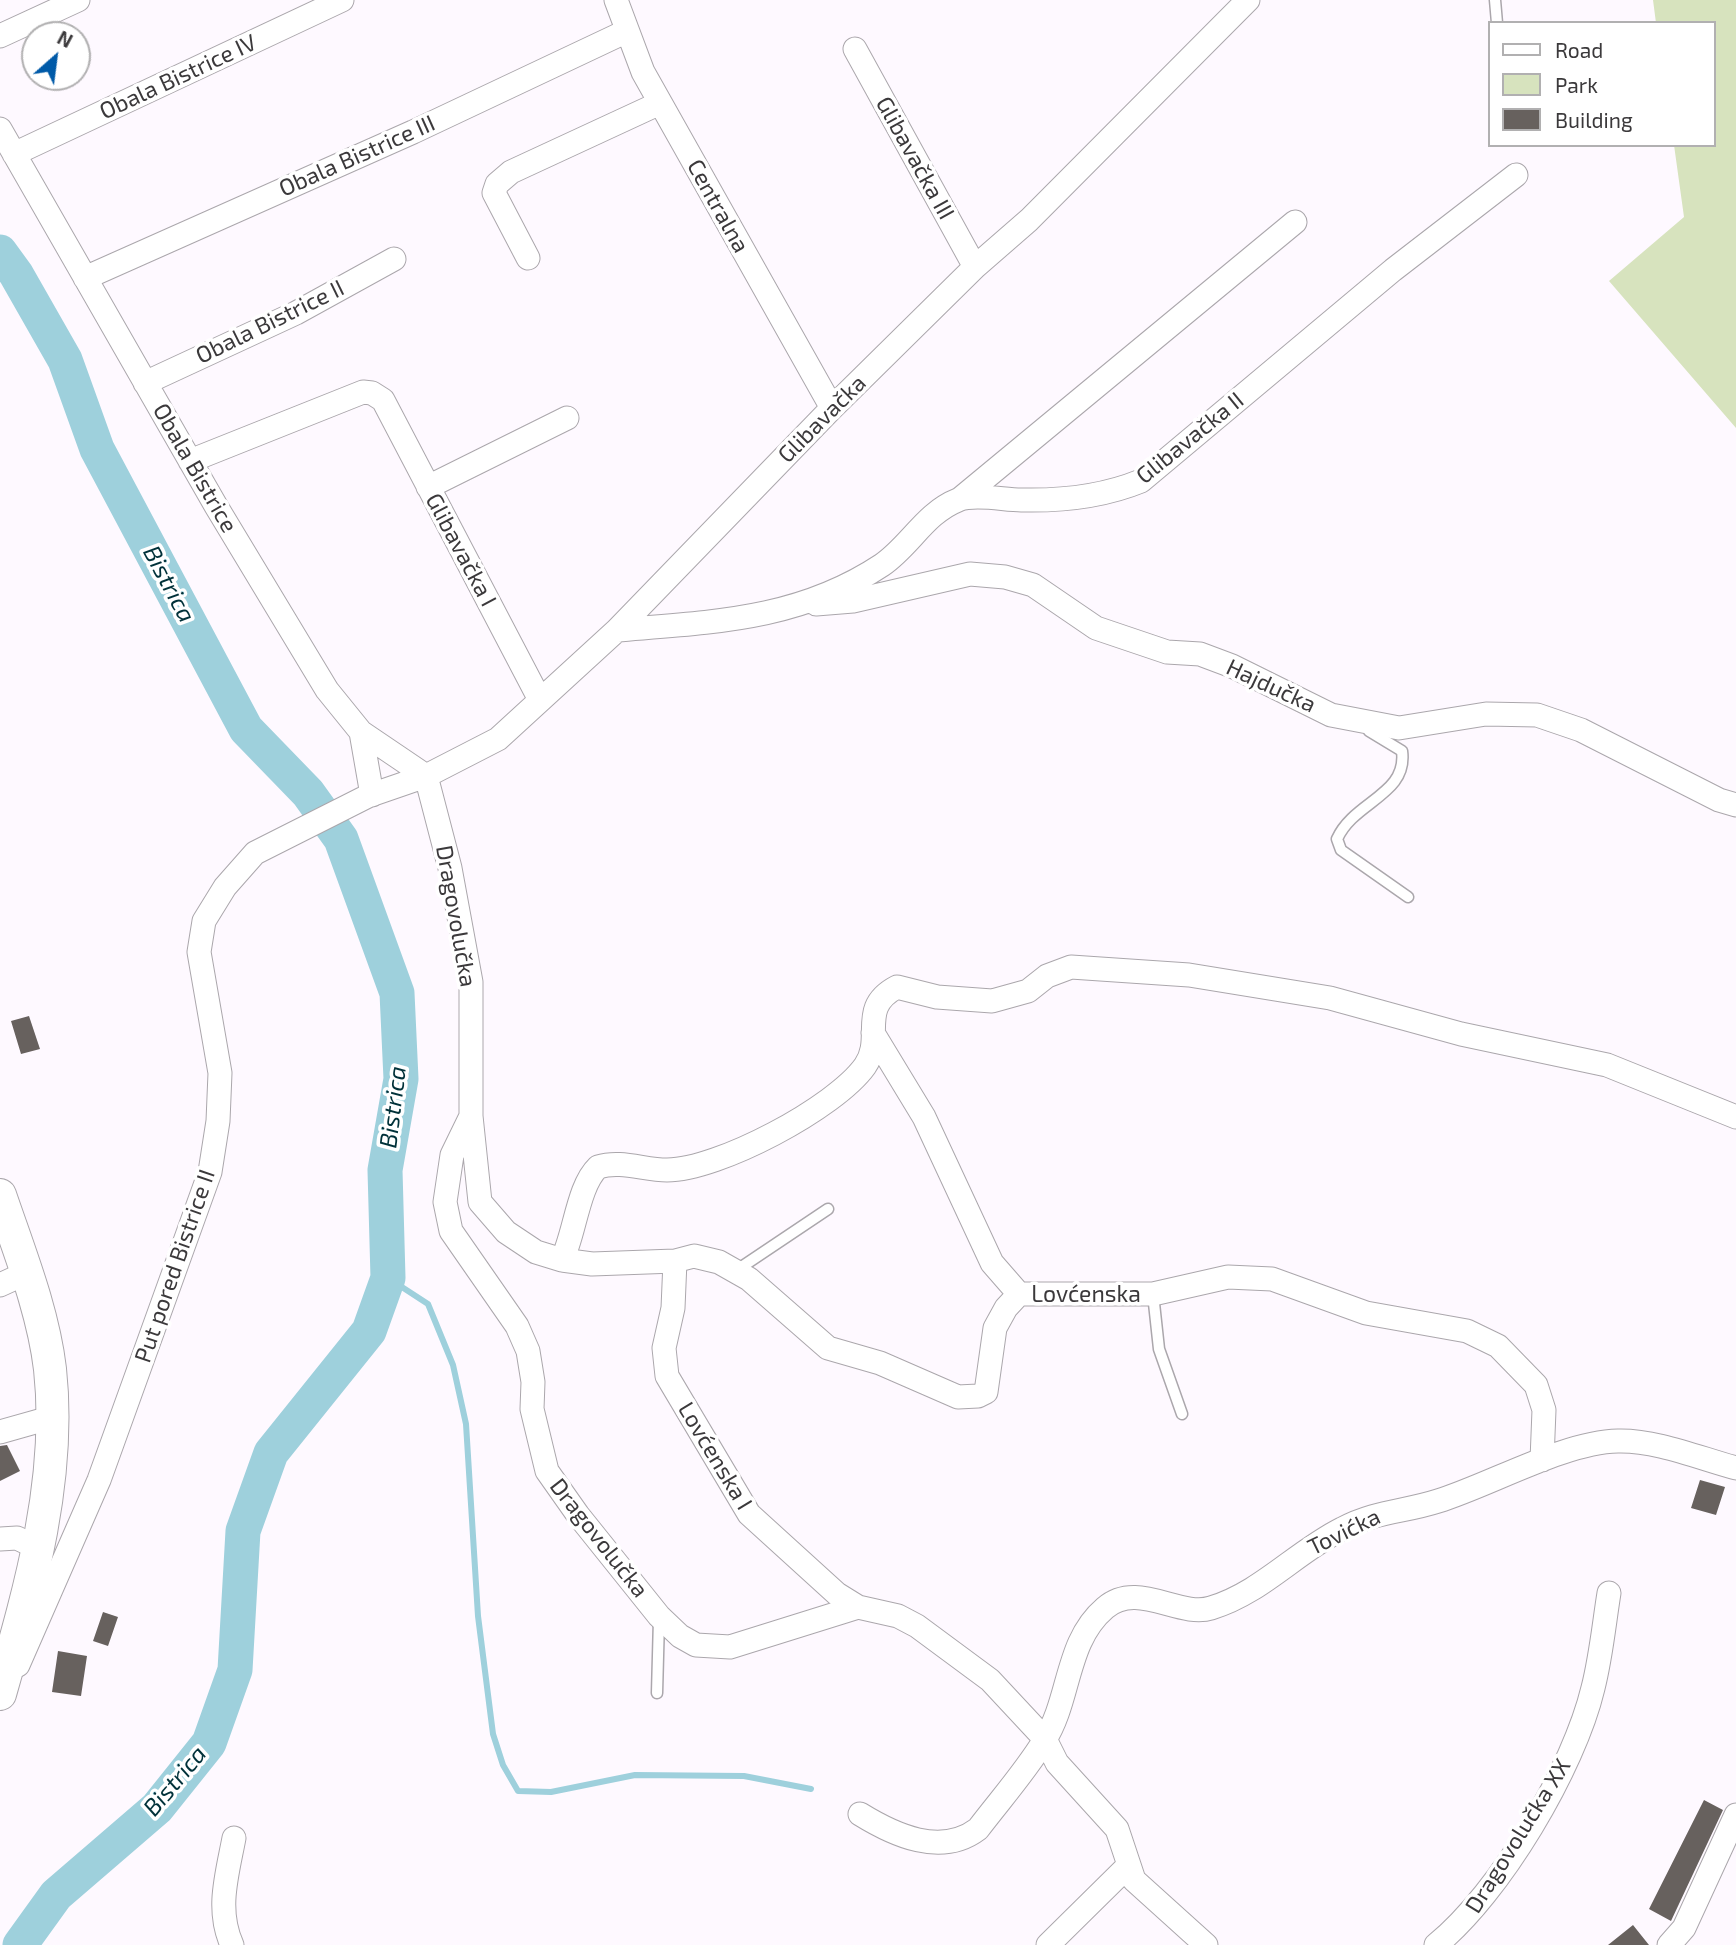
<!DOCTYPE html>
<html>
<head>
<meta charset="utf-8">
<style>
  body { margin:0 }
  #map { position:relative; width:1736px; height:1945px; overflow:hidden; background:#fef9ff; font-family:"Exo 2",sans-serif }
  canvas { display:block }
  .legend { position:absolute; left:1488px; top:21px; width:228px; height:126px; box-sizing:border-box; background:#fff; border:2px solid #b1b0b1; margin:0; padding:9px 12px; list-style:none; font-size:21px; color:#3b393b }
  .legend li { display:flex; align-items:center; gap:14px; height:35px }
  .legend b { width:35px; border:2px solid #b1b0b1 }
  .north { position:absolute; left:21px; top:21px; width:70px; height:70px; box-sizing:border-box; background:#fff; border:2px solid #b1b0b1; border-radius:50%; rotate:28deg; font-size:19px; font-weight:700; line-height:28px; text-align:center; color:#3b393b }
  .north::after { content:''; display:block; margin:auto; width:24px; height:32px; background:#005aa8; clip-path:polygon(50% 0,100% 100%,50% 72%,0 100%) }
</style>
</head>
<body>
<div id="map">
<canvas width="1736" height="1945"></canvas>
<ul class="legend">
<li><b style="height:9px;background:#fff"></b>Road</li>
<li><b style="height:19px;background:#d7e3be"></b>Park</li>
<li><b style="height:19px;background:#67615e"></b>Building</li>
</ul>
<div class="north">N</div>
</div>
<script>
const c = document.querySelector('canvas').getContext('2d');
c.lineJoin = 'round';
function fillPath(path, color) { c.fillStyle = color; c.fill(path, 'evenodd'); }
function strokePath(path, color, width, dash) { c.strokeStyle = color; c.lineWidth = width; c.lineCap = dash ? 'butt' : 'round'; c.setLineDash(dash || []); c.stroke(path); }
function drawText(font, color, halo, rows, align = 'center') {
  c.font = font + ' "Exo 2",sans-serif'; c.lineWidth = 7; c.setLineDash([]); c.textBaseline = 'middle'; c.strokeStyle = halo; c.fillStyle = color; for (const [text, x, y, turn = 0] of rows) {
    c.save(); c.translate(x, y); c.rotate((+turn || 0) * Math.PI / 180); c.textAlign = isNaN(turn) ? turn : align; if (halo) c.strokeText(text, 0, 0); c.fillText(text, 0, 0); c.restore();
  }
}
fillPath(new Path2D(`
  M 1653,0 L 1736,0 L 1736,428 L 1609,281 L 1684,217 L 1674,145 L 1713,145 L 1713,23 L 1656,23 Z`), '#d7e3be');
strokePath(new Path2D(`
  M 388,1278 L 428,1304 L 453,1365 L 466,1424 L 478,1616 L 493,1734 L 503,1765 L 518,1791 L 551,1792 L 635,1775 L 744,1776 L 811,1789`), '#9ed0dc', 6);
strokePath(new Path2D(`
  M 0,252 L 16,274 L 65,360 L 97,449 L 246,729 L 308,793 L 341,839 L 397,993 L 401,1079 L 385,1170 L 388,1278 L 369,1331 L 271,1453 L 243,1531 L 235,1670 L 209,1743 L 157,1808 L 56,1895 L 20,1945`), '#9ed0dc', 35);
fillPath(new Path2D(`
  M 29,1016 L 40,1049 L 21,1054 L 11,1021 Z
  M 7,1445 L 20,1471 L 0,1481 L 0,1446 Z
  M 1700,1480 L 1725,1487 L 1716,1515 L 1691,1508 Z
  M 103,1612 L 118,1617 L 108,1646 L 93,1641 Z
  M 58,1651 L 87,1656 L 81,1696 L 52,1692 Z
  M 1704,1800 L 1723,1810 L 1671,1921 L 1649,1909 Z
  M 1633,1925 L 1649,1945 L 1608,1945 Z`), '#67615e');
const lane = new Path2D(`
  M 1495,0 L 1497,23
  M 1369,731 L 1402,751 C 1408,795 1354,801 1337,839 L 1341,850 L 1408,897
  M 737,1270 L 828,1209
  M 1153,1294 L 1159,1349 L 1182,1414
  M 657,1693 L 659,1619`);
const street = new Path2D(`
  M 616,0 L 643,72 L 832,408
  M 0,36 L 78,0
  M 855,49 L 975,267
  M 0,129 L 216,506 L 327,690 L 361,732 L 426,776
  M 14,154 L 342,0
  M 528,258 L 494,193 L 497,184 L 511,172 L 660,103
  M 85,278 L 413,132 L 627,31
  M 145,383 L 296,313 L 394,259
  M 190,461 L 363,392 L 372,393 L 383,400 L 540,700
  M 428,487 L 567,418
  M 960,499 L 1295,222
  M 816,604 L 853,601 L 970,574 L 1005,577 L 1033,585 L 1096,628 L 1167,652 L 1200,654 L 1232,666 L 1331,715 L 1399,728 L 1486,714 L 1537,715 L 1581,730 L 1719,800 L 1736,805
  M 617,630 C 713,622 799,620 882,565 C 910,546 925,513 958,500 C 974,493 1004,500 1021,500 C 1063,501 1102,497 1141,481 L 1393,270 L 1516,175
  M 361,732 L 372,795
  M 426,776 L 450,868 L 471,982 L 471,1116 L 452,1155 L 445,1202 L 451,1231 L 517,1326 L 528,1351 L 533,1382 L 532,1409 L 547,1471 L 578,1515 L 659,1616 L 680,1636 L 696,1645 L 730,1647 L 858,1607 L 898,1616 L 917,1626 L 990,1680 L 1045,1739 L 1057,1763 L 1117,1829 L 1134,1880 L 1206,1945
  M 873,1033 L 924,1117 L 992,1263 L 1019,1294
  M 471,1116 L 480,1202 L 506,1232 L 536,1252 L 562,1260 L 592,1264 L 675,1261 L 694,1256 L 719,1262 L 749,1279 L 828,1348 L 880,1363 L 958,1397 L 978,1396 L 986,1392 L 995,1328 L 1006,1308 L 1019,1294 L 1153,1294 L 1228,1277 L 1272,1279 L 1366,1313 L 1467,1331 L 1498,1346 L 1536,1385 L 1544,1410 L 1542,1460
  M 562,1260 C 575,1233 578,1186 598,1167 C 621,1160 644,1170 667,1170 C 718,1170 835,1108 865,1066 C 885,1037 857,1008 897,987 L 937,997 L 992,1001 L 1028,991 L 1047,976 L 1071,967 L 1189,975 L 1330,998 L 1461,1034 L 1607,1065 L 1736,1117
  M 675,1261 L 673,1308 L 664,1348 L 667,1376 L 749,1514 L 837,1594 L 858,1607
  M 0,1285 L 26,1273
  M 0,1432 L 53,1417
  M 0,1539 L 17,1538 L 38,1548
  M 18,1665 L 99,1480 L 210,1172 L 218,1121 L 220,1073 L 199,952 L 204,921 L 225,887 L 255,853 L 368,796 L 426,776 L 498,739 L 617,630 L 832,408 L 975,267 L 1029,220 L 1248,0
  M 860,1814 C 894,1835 941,1857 978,1829 C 1000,1800 1025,1772 1044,1741 C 1071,1699 1065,1642 1105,1608 C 1137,1580 1179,1618 1211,1608 C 1261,1593 1296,1552 1342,1529 C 1376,1511 1404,1512 1438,1501 C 1490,1485 1564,1442 1618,1441 C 1656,1440 1699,1458 1736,1468
  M 232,1945 C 216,1910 227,1875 234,1838
  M 1048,1945 L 1127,1867
  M 1436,1945 C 1500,1893 1574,1768 1593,1688 C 1601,1657 1604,1624 1609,1593
  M 1669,1945 L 1684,1928 L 1736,1815`);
const secondary = new Path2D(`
  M 0,1195 C 19,1251 43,1310 50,1369 C 62,1479 30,1589 0,1694`);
strokePath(lane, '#aba7ac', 13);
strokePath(street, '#aba7ac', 25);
strokePath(secondary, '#aba7ac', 34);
strokePath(lane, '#fff', 10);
strokePath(street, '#fff', 23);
strokePath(secondary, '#fff', 32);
drawText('23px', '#3b393b', '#fff', [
  ["Obala Bistrice IV",178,77,-25],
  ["Obala Bistrice III",357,156,-24],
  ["Glibavačka III",915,158,61],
  ["Centralna",718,206,61],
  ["Obala Bistrice II",270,322,-26],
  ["Glibavačka",822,419,-45],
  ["Glibavačka II",1190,438,-39],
  ["Obala Bistrice",195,468,60],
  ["Glibavačka I",461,550,62],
  ["Hajdučka",1271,686,25],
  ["Dragovolučka",456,916,80],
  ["Put pored Bistrice II",175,1266,-71],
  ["Lovćenska",1086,1294],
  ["Lovćenska I",715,1456,59],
  ["Tovićka",1344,1532,-26],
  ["Dragovolučka",599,1538,52],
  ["Dragovolučka XX",1518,1836,-58]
]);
drawText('italic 24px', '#003139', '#fff', [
  ["Bistrica",169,584,62],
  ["Bistrica",393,1107,-83],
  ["Bistrica",175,1781,-50]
]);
</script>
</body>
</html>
